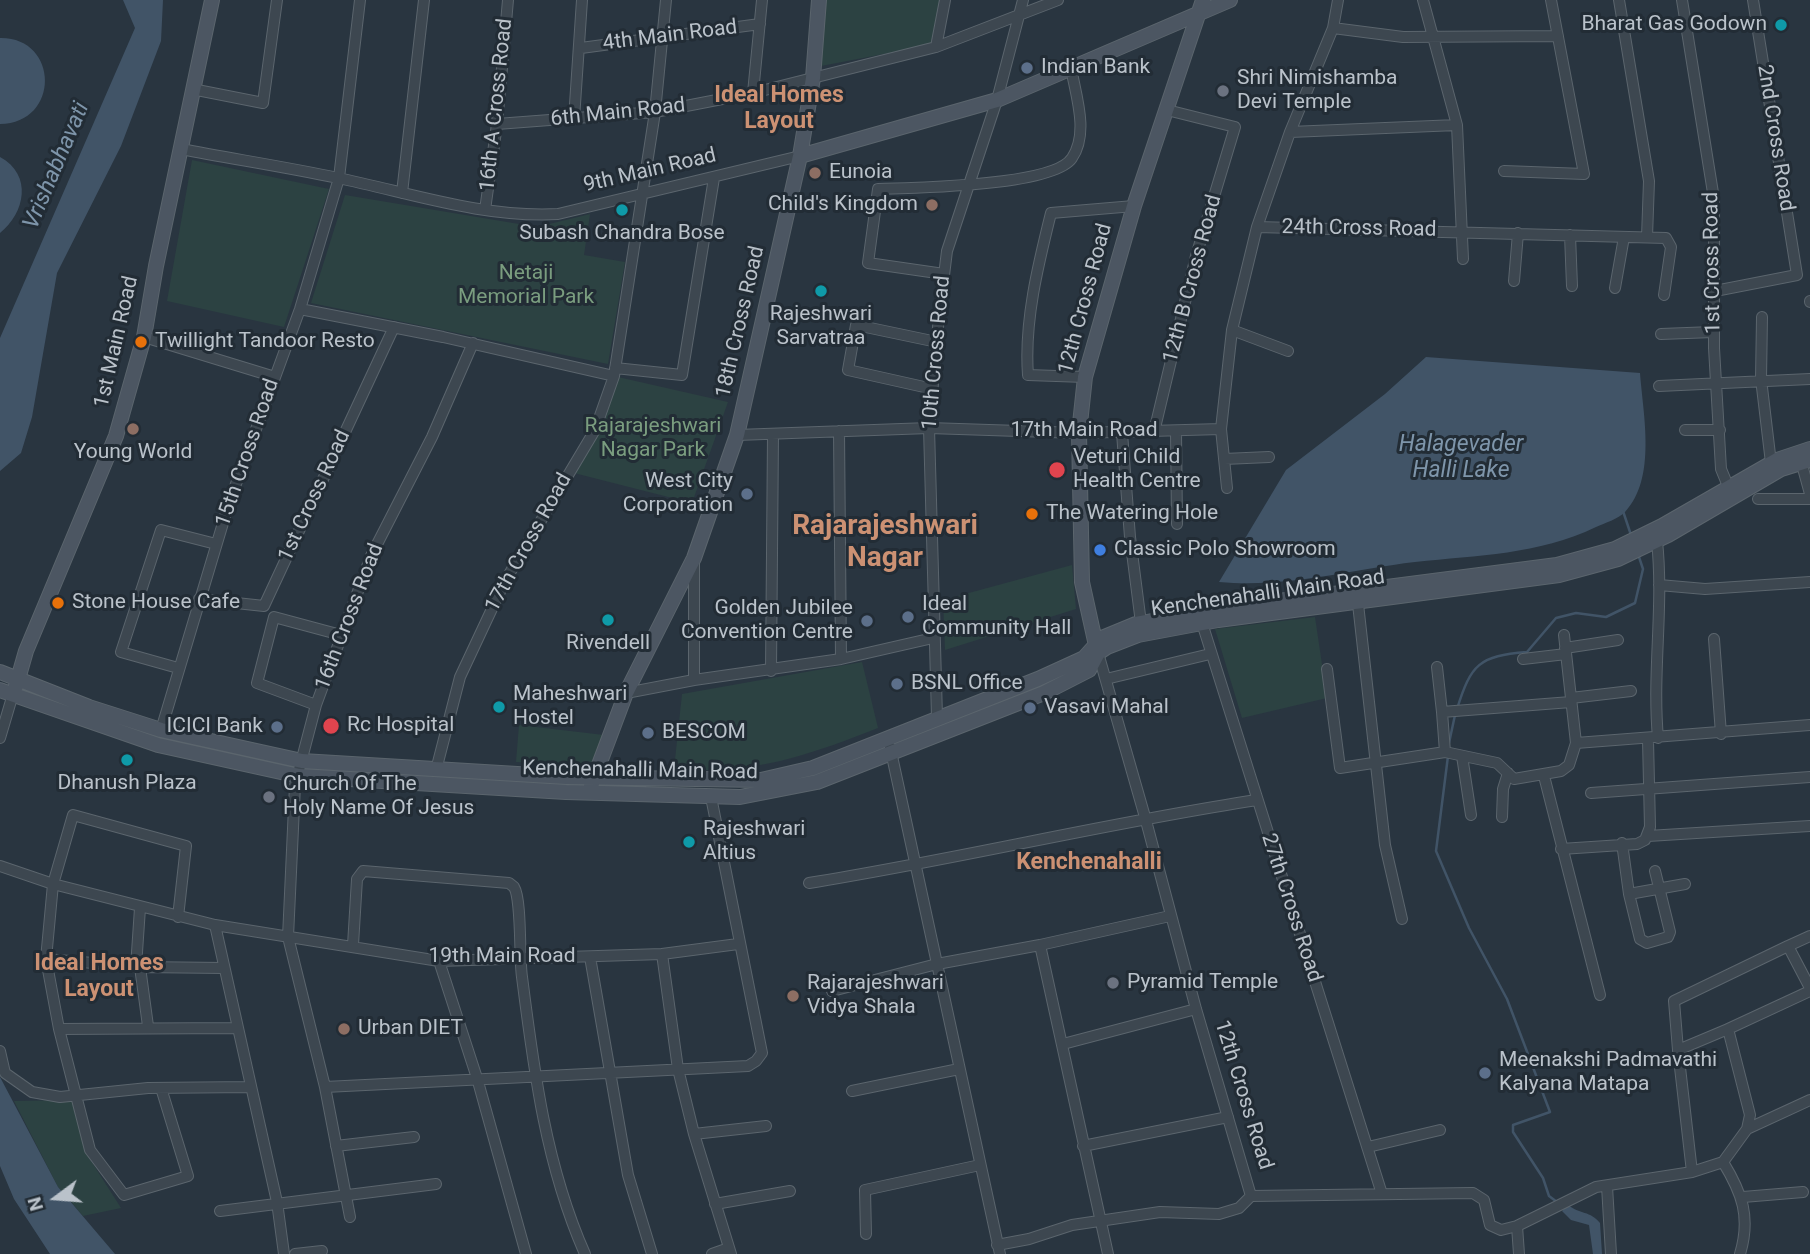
<!DOCTYPE html>
<html>
<head>
<meta charset="utf-8">
<style>
  body { margin:0 }
  #map { position:relative; width:1810px; height:1254px; overflow:hidden; background:#293540; font-family:Roboto,sans-serif }
  canvas { display:block }
  .north { position:absolute; left:21px; top:1163px; width:70px; height:70px; -webkit-text-stroke:5px #222c35; paint-order:stroke; rotate:254deg; font-size:19px; font-weight:700; line-height:28px; text-align:center; color:#bac2ca }
  .north::after { content:''; display:block; margin:auto; width:24px; height:32px; background:#bac2ca; clip-path:polygon(50% 0,100% 100%,50% 72%,0 100%) }
</style>
</head>
<body>
<div id="map">
<canvas width="1810" height="1254"></canvas>
<div class="north">N</div>
</div>
<script>
const c = document.querySelector('canvas').getContext('2d');
c.lineJoin = 'round';
function fillPath(path, color) { c.fillStyle = color; c.fill(path, 'evenodd'); }
function strokePath(path, color, width, dash) { c.strokeStyle = color; c.lineWidth = width; c.lineCap = dash ? 'butt' : 'round'; c.setLineDash(dash || []); c.stroke(path); }
function drawText(font, color, halo, rows, align = 'center') {
  c.font = font + ' Roboto,sans-serif'; c.lineWidth = 6; c.setLineDash([]); c.textBaseline = 'middle'; c.strokeStyle = halo; c.fillStyle = color; for (const [text, x, y, turn = 0] of rows) {
    c.save(); c.translate(x, y); c.rotate((+turn || 0) * Math.PI / 180); c.textAlign = isNaN(turn) ? turn : align; if (halo) c.strokeText(text, 0, 0); c.fillText(text, 0, 0); c.restore();
  }
}
fillPath(new Path2D(`
  M 824,0 L 940,0 L 931,45 L 821,66 Z
  M 192,160 L 329,189 L 284,327 L 167,301 Z
  M 345,195 L 537,227 L 590,214 L 584,255 L 625,262 L 608,364 L 311,303 Z
  M 618,377 L 728,402 L 692,503 L 570,472 Z
  M 1072,565 L 1076,609 L 945,650 L 943,600 Z
  M 1315,617 L 1327,698 L 1242,718 L 1215,629 Z
  M 862,662 L 878,728 C 807,756 752,775 674,769 L 682,694 Z
  M 519,725 L 604,735 L 592,766 L 516,762 Z
  M 73,1100 L 86,1153 L 121,1208 L 83,1216 L 58,1187 L 14,1101 Z`), '#2c4242');
fillPath(new Path2D(`
  M 123,0 L 163,0 L 161,41 L 121,146 L 57,273 L 32,417 L 21,453 L 0,471 L 0,338 L 135,28 Z
  M 0,38 C 59,37 61,123 0,124 Z
  M 0,157 C 33,175 25,213 0,233 Z
  M 1426,357 L 1640,373 C 1643,414 1657,478 1625,512 C 1618,519 1605,523 1596,527 C 1538,555 1478,555 1415,562 C 1347,570 1289,588 1219,582 L 1286,470 L 1385,394 Z
  M 0,1077 L 58,1187 L 115,1254 L 50,1254 L 14,1199 L 0,1166 Z
  M 1568,1205 C 1579,1214 1591,1211 1600,1223 L 1602,1254 L 1593,1254 L 1589,1225 L 1571,1220 L 1562,1211 Z`), '#415467');
strokePath(new Path2D(`
  M 1623,511 L 1631,535
  M 1457,709 C 1471,664 1479,656 1527,652 L 1556,618 L 1576,613 L 1606,617 L 1635,603 L 1643,569 L 1638,554
  M 1449,743 L 1455,715
  M 1448,756 L 1436,851 L 1469,928 L 1507,999 L 1550,1112 L 1513,1125 L 1513,1132 L 1543,1178 L 1549,1196 L 1557,1202`), '#415467', 2.5);
const street = new Path2D(`
  M 1423,0 L 1457,125 L 1463,259
  M 1619,0 L 1649,181 L 1647,237
  M 1682,0 L 1714,199 L 1714,348 L 1721,469 L 1728,486
  M 1333,28 L 1403,37 L 1558,36
  M 936,47 L 945,0
  M 581,48 L 760,24
  M 192,89 L 263,103 L 277,0
  M 753,93 L 762,0
  M 574,119 L 582,0
  M 497,124 L 655,112 L 753,93 L 936,47 L 1058,0
  M 1290,132 L 1457,125
  M 181,149 C 233,159 286,167 338,178 C 411,193 482,218 558,214 L 800,156
  M 1504,171 L 1584,174 L 1551,0
  M 402,193 L 424,0
  M 485,210 L 497,124 L 508,0
  M 1257,227 L 1666,238 L 1671,247 L 1664,295
  M 1570,235 L 1572,286
  M 944,274 L 868,263 L 878,189 C 913,188 1054,186 1072,158 C 1089,133 1076,96 1071,68
  M 1514,281 L 1518,233
  M 1615,288 L 1624,237
  M 1715,291 L 1797,275 L 1753,0
  M 1810,301 L 1810,302
  M 300,309 L 443,337 L 614,376
  M 1762,317 L 1761,379 L 1771,463
  M 1232,330 L 1288,351
  M 1661,334 L 1713,332
  M 144,337 L 275,377
  M 615,368 L 682,375 L 714,178
  M 1085,377 L 1028,375 C 1024,322 1038,265 1051,213 L 1134,206
  M 1659,386 L 1810,379
  M 933,389 L 848,370 L 856,325 L 937,342
  M 1685,430 L 1720,430
  M 839,431 L 841,659
  M 1176,431 L 1177,524
  M 1154,432 L 1196,256 L 1235,127 L 1167,110
  M 1122,433 L 1130,537 L 1141,623
  M 737,435 L 929,428 L 1079,433 L 1221,429
  M 1224,459 L 1269,457
  M 1801,461 L 1810,494
  M 1227,488 L 1221,429 L 1232,330 L 1257,227 L 1290,132 L 1333,28 L 1338,0
  M 1758,499 L 1810,499
  M 1657,541 C 1664,607 1652,672 1658,738
  M 1659,585 L 1705,589 L 1810,582
  M 1357,595 L 1385,845 L 1402,919
  M 199,599 L 264,606 L 394,327
  M 1202,623 L 1382,1194
  M 1564,635 L 1576,743
  M 1714,639 L 1721,734
  M 1565,648 L 1618,640
  M 1098,653 L 1145,817 L 1196,1009 L 1251,1196
  M 1523,659 L 1566,654
  M 1437,667 L 1442,712
  M 178,668 L 121,652 L 161,530 L 216,544
  M 1327,669 L 1340,768 L 1445,752 L 1497,763 L 1514,779 L 1561,771 L 1569,765 L 1576,743 L 1810,725
  M 771,671 L 773,435
  M 1106,679 L 1210,654
  M 694,680 L 841,659 L 933,638
  M 626,693 L 694,680 L 694,561
  M 1571,698 L 1631,691
  M 316,705 L 257,683 L 274,617 L 341,635
  M 937,717 L 929,428 L 939,316 L 947,251 L 997,100 L 1023,0
  M 161,730 L 229,503 L 300,309 L 339,178 L 360,0
  M 0,738 L 13,694
  M 890,747 L 1000,1254
  M 1445,752 L 1442,712 L 1571,702
  M 1462,756 L 1471,815
  M 436,770 L 460,677 L 505,581 L 595,430 L 614,376 L 655,112 L 666,0
  M 1544,776 L 1600,995
  M 1591,793 L 1810,777
  M 1502,817 L 1503,789 L 1508,773
  M 1648,836 L 1810,826
  M 1622,843 L 1629,894 L 1640,939 L 1647,943 L 1668,937 L 1670,932 L 1655,871
  M 1561,849 L 1637,844 L 1645,840 L 1650,827 L 1648,740
  M 0,866 L 53,884 L 215,925 L 439,961 L 662,954 L 738,944
  M 809,883 C 959,859 1106,823 1257,800
  M 1629,894 L 1685,884
  M 215,925 L 277,1202 L 284,1254
  M 1810,936 L 1788,946 L 1810,988
  M 353,945 L 357,879 L 363,871 L 509,883 L 514,887 C 522,900 519,958 522,977 C 534,1072 546,1166 585,1254
  M 662,954 L 678,1069 L 694,1134 L 731,1254
  M 590,957 L 628,1175 L 652,1254
  M 46,959 L 140,967 L 223,968
  M 439,961 L 477,1078 L 526,1254
  M 136,967 L 140,908
  M 140,967 L 148,1026
  M 832,991 L 937,964 L 1040,945
  M 59,1029 L 236,1028
  M 1728,1029 L 1678,1050 L 1674,1001 L 1788,946
  M 1063,1044 L 1196,1009
  M 1678,1050 L 1692,1172
  M 0,1051 L 5,1073 L 32,1092 L 60,1097 L 148,1088 L 250,1087
  M 325,1087 L 748,1066 L 756,1061 L 762,1053 L 711,797
  M 161,1088 L 188,1176 L 124,1195 L 90,1150 L 59,1029 L 46,959 L 53,884 L 73,815 L 186,846 L 178,917
  M 852,1091 L 959,1069
  M 1747,1129 L 1750,1115 L 1728,1029 L 1810,991
  M 694,1134 L 766,1126
  M 336,1146 L 414,1137
  M 1083,1146 L 1228,1117
  M 1368,1147 L 1440,1130
  M 1723,1162 C 1742,1193 1751,1217 1740,1254
  M 1607,1186 L 1611,1254
  M 1743,1197 L 1803,1192
  M 715,1204 L 790,1191
  M 220,1211 L 436,1184
  M 350,1217 L 325,1087 L 288,937 L 295,785 L 316,705 L 371,556 L 432,437 L 473,343
  M 1517,1226 L 1519,1254
  M 866,1234 L 865,1190 L 980,1165
  M 997,1245 L 1029,1239 L 1072,1225 L 1160,1212 L 1219,1214 L 1239,1208 L 1251,1196 L 1473,1193 L 1484,1200 L 1490,1225 L 1501,1230 L 1517,1226 L 1596,1187 L 1692,1172 L 1723,1162 L 1747,1129 L 1810,1100
  M 295,1254 L 322,1251
  M 712,1254 L 729,1248
  M 1108,1254 L 1040,945 L 1170,916`);
const secondary = new Path2D(`
  M 800,156 L 997,100 L 1230,0
  M 1097,650 L 1082,582 L 1079,433 L 1085,377 L 1134,206 L 1203,0
  M 0,672 L 89,707 L 161,730 L 302,761 L 567,777 L 761,780 L 813,768 L 1038,679 L 1084,658 L 1102,638 L 1136,624 L 1217,609 L 1557,565 L 1615,549 L 1662,526 L 1777,460 L 1810,449
  M 16,686 L 26,651 L 116,436 L 144,337 L 156,266 L 212,0
  M 0,690 L 158,745 L 299,776 L 566,792 L 740,797 L 817,782 L 1044,693 L 1089,670 L 1098,653 L 1107,647 L 1138,635 L 1218,620 L 1559,575 L 1618,559 L 1668,535 L 1781,469 L 1810,460
  M 591,786 L 626,693 L 694,558 L 737,435 L 800,156 L 813,78 L 819,0`);
strokePath(street, '#5b656d', 12);
strokePath(secondary, '#5b656d', 16);
strokePath(street, '#3d4750', 10);
strokePath(secondary, '#4c5662', 14);
for (const [x, y, r, color] of [
  [1781,25,7,"#0f9aa8"],
  [1027,68,7,"#5c6f8a"],
  [1223,91,7,"#6b7280"],
  [815,173,7,"#8d6e63"],
  [932,205,7,"#8d6e63"],
  [622,210,7,"#0f9aa8"],
  [821,291,7,"#0f9aa8"],
  [141,342,7,"#e8710a"],
  [133,429,7,"#8d6e63"],
  [1057,470,9,"#e0444e"],
  [747,494,7,"#5c6f8a"],
  [1032,514,7,"#e8710a"],
  [1100,550,7,"#3f7fe0"],
  [58,603,7,"#e8710a"],
  [908,617,7,"#5c6f8a"],
  [608,620,7,"#0f9aa8"],
  [867,621,7,"#5c6f8a"],
  [897,684,7,"#5c6f8a"],
  [499,707,7,"#0f9aa8"],
  [1030,708,7,"#5c6f8a"],
  [331,726,9,"#e0444e"],
  [277,727,7,"#5c6f8a"],
  [648,733,7,"#5c6f8a"],
  [127,760,7,"#0f9aa8"],
  [269,797,7,"#6b7280"],
  [689,842,7,"#0f9aa8"],
  [1113,983,7,"#6b7280"],
  [793,996,7,"#8d6e63"],
  [344,1029,7,"#8d6e63"],
  [1485,1073,7,"#5c6f8a"]
]) { const dot = new Path2D(); dot.arc(x, y, r, 0, 2 * Math.PI); c.fillStyle = color; c.fill(dot); strokePath(dot, '#222c35', 2.5); }
drawText('21px', '#bac2ca', '#222c35', [
  ["Bharat Gas Godown",1767,25,"right"],
  ["Indian Bank",1041,68],
  ["Shri Nimishamba",1237,79],
  ["Devi Temple",1237,103],
  ["Eunoia",829,173],
  ["Child's Kingdom",918,205,"right"],
  ["Subash Chandra Bose",622,234,"center"],
  ["Rajeshwari",821,315,"center"],
  ["Sarvatraa",821,339,"center"],
  ["Twillight Tandoor Resto",155,342],
  ["Young World",133,453,"center"],
  ["Veturi Child",1073,458],
  ["Health Centre",1073,482],
  ["West City",733,482,"right"],
  ["Corporation",733,506,"right"],
  ["The Watering Hole",1046,514],
  ["Classic Polo Showroom",1114,550],
  ["Stone House Cafe",72,603],
  ["Ideal",922,605],
  ["Community Hall",922,629],
  ["Golden Jubilee",853,609,"right"],
  ["Convention Centre",853,633,"right"],
  ["Rivendell",608,644,"center"],
  ["BSNL Office",911,684],
  ["Maheshwari",513,695],
  ["Hostel",513,719],
  ["Vasavi Mahal",1044,708],
  ["Rc Hospital",347,726],
  ["ICICI Bank",263,727,"right"],
  ["BESCOM",662,733],
  ["Dhanush Plaza",127,784,"center"],
  ["Church Of The",283,785],
  ["Holy Name Of Jesus",283,809],
  ["Rajeshwari",703,830],
  ["Altius",703,854],
  ["Pyramid Temple",1127,983],
  ["Rajarajeshwari",807,984],
  ["Vidya Shala",807,1008],
  ["Urban DIET",358,1029],
  ["Meenakshi Padmavathi",1499,1061],
  ["Kalyana Matapa",1499,1085]
], 'left');
drawText('21px', '#bac2ca', '#222c35', [
  ["4th Main Road",670,36,-7],
  ["16th A Cross Road",497,105,-84],
  ["6th Main Road",618,113,-6],
  ["2nd Cross Road",1775,138,81],
  ["9th Main Road",650,171,-13],
  ["24th Cross Road",1359,229,1],
  ["1st Cross Road",1713,263,-91],
  ["12th B Cross Road",1193,279,-75],
  ["12th Cross Road",1086,299,-75],
  ["18th Cross Road",741,322,-77],
  ["1st Main Road",117,342,-77],
  ["10th Cross Road",937,353,-85],
  ["17th Main Road",1084,431],
  ["15th Cross Road",248,453,-71],
  ["1st Cross Road",315,496,-65],
  ["17th Cross Road",529,543,-61],
  ["Kenchenahalli Main Road",1268,594,-8],
  ["16th Cross Road",350,617,-69],
  ["Kenchenahalli Main Road",640,771,1],
  ["27th Cross Road",1291,908,72],
  ["19th Main Road",502,957],
  ["12th Cross Road",1243,1095,73]
]);
drawText('21px', '#7a9d7f', '#222c35', [
  ["Netaji",526,274],
  ["Memorial Park",526,298],
  ["Rajarajeshwari",653,427],
  ["Nagar Park",653,451]
]);
drawText('bold 23px', '#cc9173', '#222c35', [
  ["Ideal Homes",779,96],
  ["Layout",779,122],
  ["Kenchenahalli",1089,863],
  ["Ideal Homes",99,964],
  ["Layout",99,990]
]);
drawText('italic 23px', '#7e95aa', '#222c35', [
  ["Vrishabhavati",57,166,-67],
  ["Halagevader",1461,445],
  ["Halli Lake",1461,471]
]);
drawText('bold 28px', '#cc9173', '#222c35', [
  ["Rajarajeshwari",885,527],
  ["Nagar",885,559]
]);
</script>
</body>
</html>
